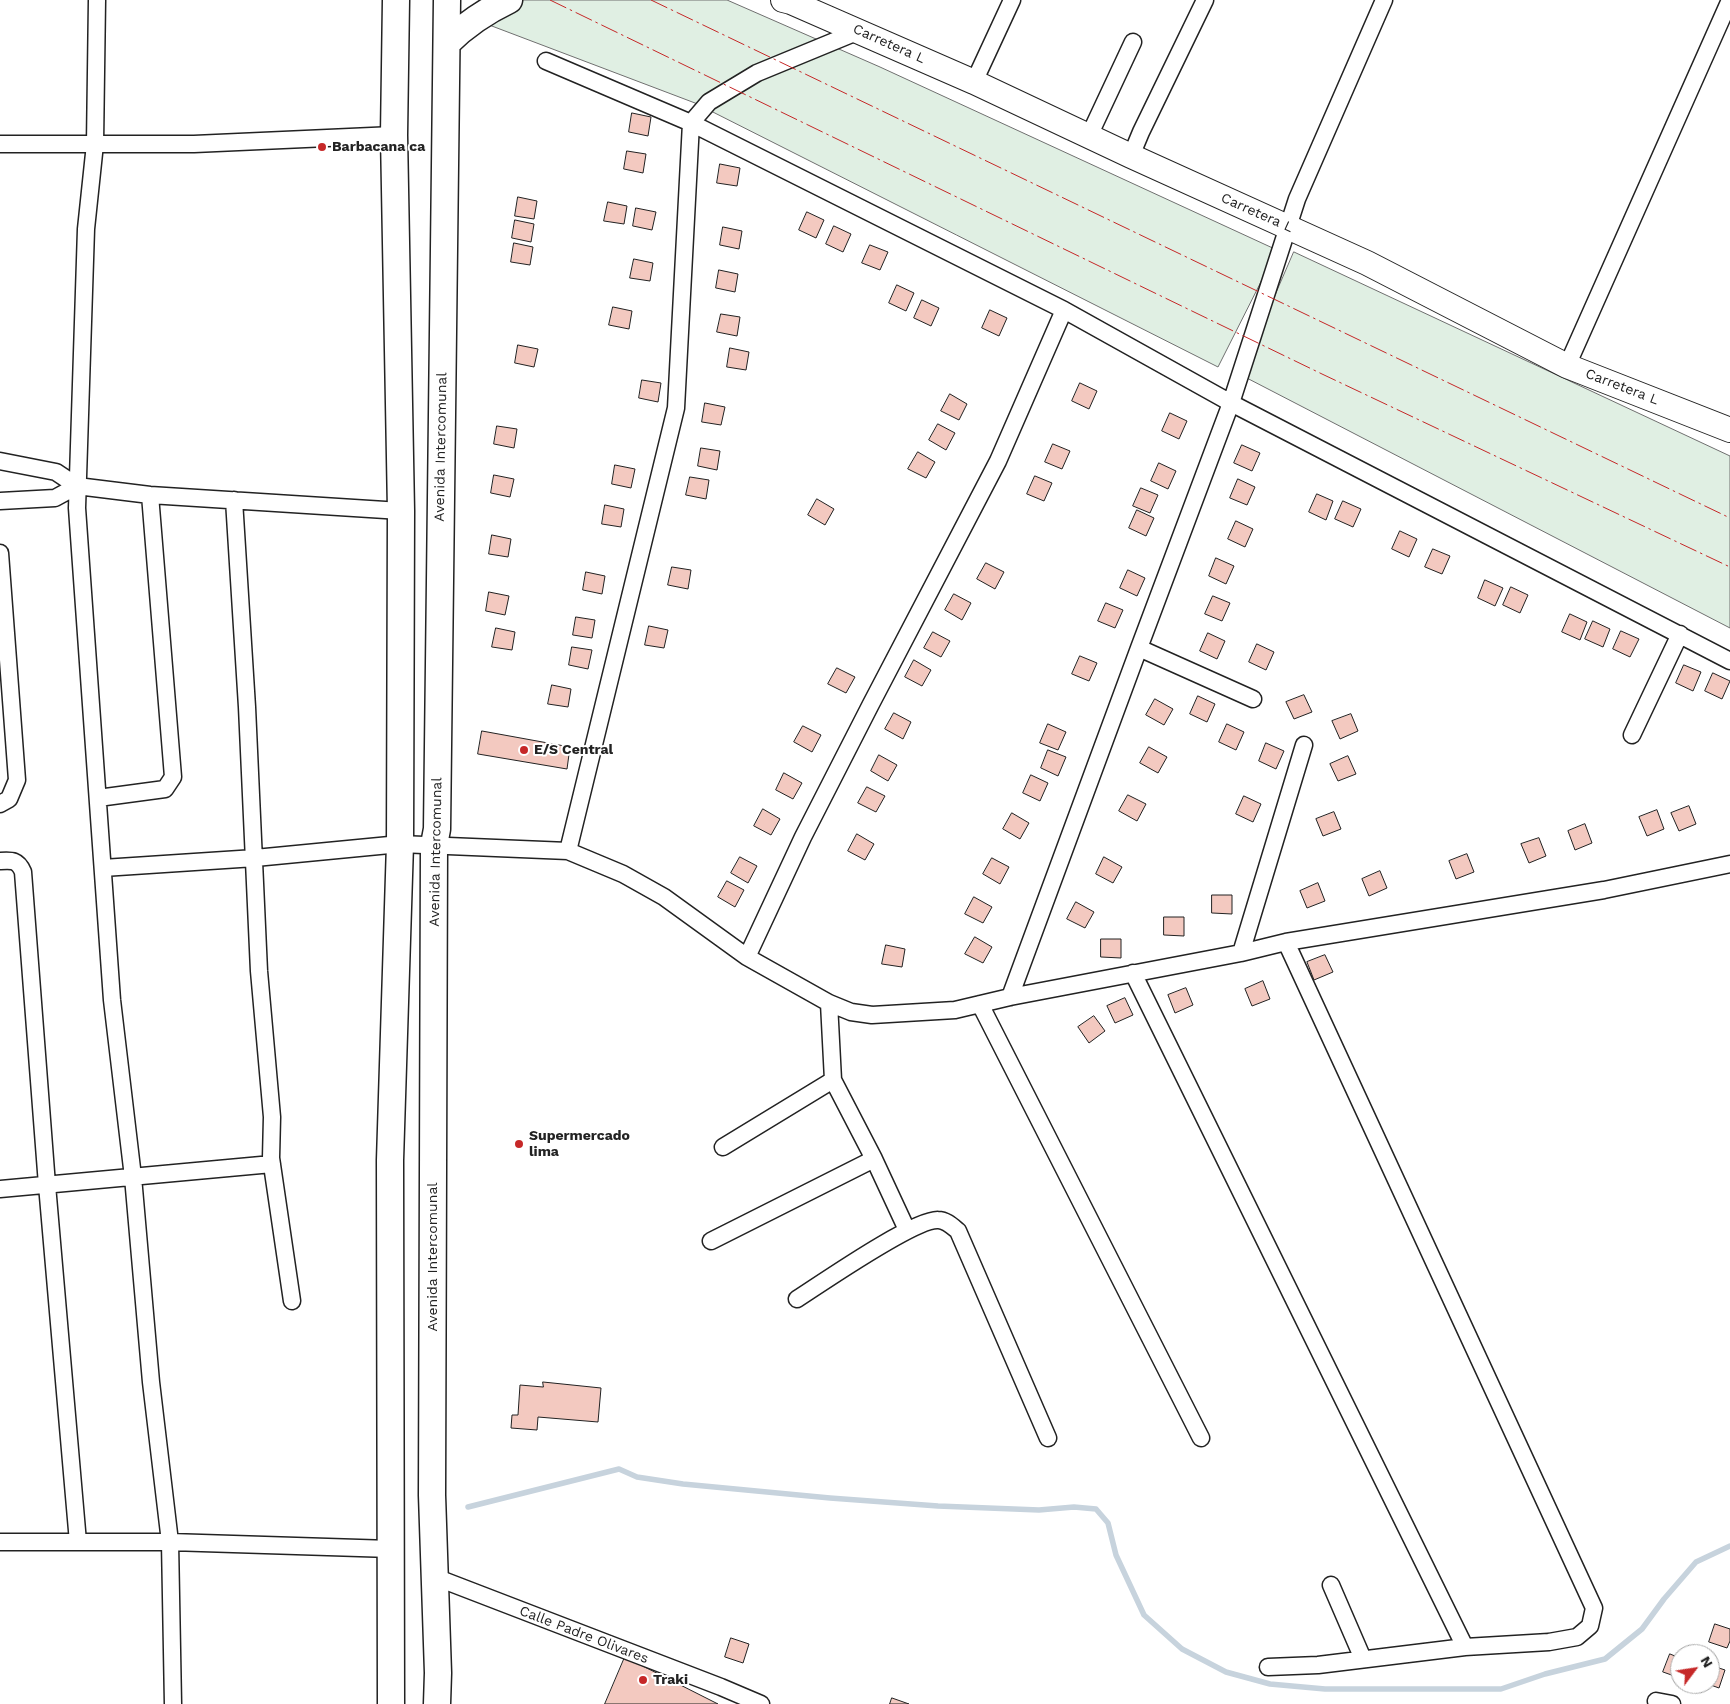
<!DOCTYPE html>
<html>
<head>
<meta charset="utf-8">
<style>
  body { margin:0 }
  #map { position:relative; width:1730px; height:1704px; overflow:hidden; background:#fff; font-family:"Work Sans",sans-serif }
  canvas { display:block }
  .north { position:absolute; left:1670px; top:1644px; width:50px; height:50px; box-sizing:border-box; background:#fff; border:1px solid #a7a7a7; border-radius:50%; rotate:59deg; font-size:14px; font-weight:700; line-height:20px; text-align:center; color:#222 }
  .north::after { content:''; display:block; margin:auto; width:18px; height:22px; background:#c62828; clip-path:polygon(50% 0,100% 100%,50% 72%,0 100%) }
</style>
</head>
<body>
<div id="map">
<canvas width="1730" height="1704"></canvas>
<div class="north">N</div>
</div>
<script>
const c = document.querySelector('canvas').getContext('2d');
c.lineJoin = 'round';
function fillPath(path, color) { c.fillStyle = color; c.fill(path, 'evenodd'); }
function strokePath(path, color, width, dash) { c.strokeStyle = color; c.lineWidth = width; c.lineCap = dash ? 'butt' : 'round'; c.setLineDash(dash || []); c.stroke(path); }
function drawText(font, color, halo, rows, align = 'center') {
  c.font = font + ' "Work Sans",sans-serif'; c.lineWidth = 4; c.setLineDash([]); c.textBaseline = 'middle'; c.strokeStyle = halo; c.fillStyle = color; for (const [text, x, y, turn = 0] of rows) {
    c.save(); c.translate(x, y); c.rotate((+turn || 0) * Math.PI / 180); c.textAlign = isNaN(turn) ? turn : align; if (halo) c.strokeText(text, 0, 0); c.fillText(text, 0, 0); c.restore();
  }
}
const green = new Path2D(`
  M 513,0 L 727,0 L 880,67 L 1277,250 L 1218,367 L 695,103 L 476,20 Z
  M 1294,252 L 1730,456 L 1730,628 L 1241,375 Z`);
fillPath(green, '#e0efe3');
strokePath(green, '#6f6f6f', 1);
strokePath(new Path2D(`
  M 468,1507 L 619,1469 L 637,1477 L 683,1484 L 830,1498 L 938,1506 L 1039,1510 L 1074,1507 L 1096,1509 L 1108,1523 L 1116,1555 L 1144,1615 L 1182,1649 L 1226,1672 L 1270,1684 L 1325,1689 L 1501,1689 L 1545,1674 L 1605,1659 L 1642,1629 L 1664,1599 L 1696,1562 L 1730,1546`), '#c7d3dd', 5.5);
const building = new Path2D(`
  M 632,113 L 651,117 L 648,136 L 629,132 Z
  M 627,151 L 646,154 L 643,173 L 624,169 Z
  M 720,164 L 740,168 L 737,186 L 717,183 Z
  M 518,197 L 537,201 L 534,219 L 515,216 Z
  M 608,202 L 627,206 L 624,224 L 604,221 Z
  M 636,208 L 656,212 L 652,230 L 633,226 Z
  M 807,212 L 824,220 L 816,238 L 799,230 Z
  M 515,220 L 534,224 L 531,242 L 512,238 Z
  M 834,226 L 851,234 L 843,252 L 826,244 Z
  M 723,227 L 742,231 L 739,249 L 720,245 Z
  M 514,243 L 533,247 L 530,265 L 511,262 Z
  M 870,245 L 888,252 L 880,270 L 862,263 Z
  M 634,259 L 653,263 L 650,281 L 630,278 Z
  M 719,270 L 738,274 L 735,292 L 716,288 Z
  M 897,285 L 914,293 L 906,311 L 889,303 Z
  M 922,300 L 939,308 L 931,326 L 914,318 Z
  M 613,307 L 632,311 L 629,329 L 609,325 Z
  M 990,310 L 1007,318 L 999,336 L 982,328 Z
  M 721,314 L 740,317 L 737,336 L 717,332 Z
  M 518,345 L 538,349 L 534,367 L 515,363 Z
  M 730,348 L 749,352 L 746,370 L 727,367 Z
  M 642,380 L 661,383 L 658,402 L 639,398 Z
  M 1080,383 L 1097,391 L 1089,409 L 1072,401 Z
  M 950,394 L 967,404 L 959,420 L 941,411 Z
  M 705,403 L 725,407 L 721,425 L 702,422 Z
  M 1170,413 L 1187,421 L 1179,439 L 1162,431 Z
  M 938,424 L 955,433 L 946,450 L 929,440 Z
  M 497,426 L 517,429 L 514,448 L 494,444 Z
  M 1053,444 L 1070,451 L 1062,469 L 1045,462 Z
  M 1242,445 L 1260,453 L 1252,471 L 1234,463 Z
  M 701,448 L 720,451 L 717,470 L 698,466 Z
  M 918,452 L 935,462 L 926,478 L 908,469 Z
  M 1159,463 L 1176,471 L 1168,489 L 1151,481 Z
  M 615,465 L 635,469 L 631,488 L 612,484 Z
  M 494,475 L 514,479 L 510,497 L 491,493 Z
  M 1035,476 L 1052,483 L 1044,501 L 1027,494 Z
  M 690,477 L 709,480 L 706,499 L 686,495 Z
  M 1238,479 L 1255,487 L 1247,505 L 1230,498 Z
  M 1141,488 L 1158,495 L 1150,513 L 1133,506 Z
  M 1317,494 L 1333,501 L 1326,520 L 1309,512 Z
  M 817,499 L 834,509 L 825,525 L 808,515 Z
  M 1343,501 L 1361,509 L 1353,527 L 1335,519 Z
  M 605,505 L 624,509 L 621,527 L 602,524 Z
  M 1137,510 L 1154,518 L 1146,536 L 1129,528 Z
  M 1236,521 L 1253,529 L 1245,547 L 1228,539 Z
  M 1400,531 L 1417,539 L 1409,557 L 1392,549 Z
  M 492,535 L 511,539 L 508,557 L 489,554 Z
  M 1433,549 L 1450,556 L 1442,574 L 1425,567 Z
  M 1216,558 L 1234,566 L 1226,584 L 1209,576 Z
  M 986,563 L 1004,572 L 995,589 L 977,579 Z
  M 672,567 L 691,570 L 688,589 L 668,585 Z
  M 1128,570 L 1145,578 L 1137,596 L 1120,588 Z
  M 586,572 L 605,576 L 602,594 L 583,590 Z
  M 1485,580 L 1503,588 L 1495,606 L 1478,598 Z
  M 1511,587 L 1528,595 L 1520,613 L 1503,605 Z
  M 489,592 L 509,596 L 505,615 L 486,611 Z
  M 954,594 L 971,603 L 962,620 L 945,610 Z
  M 1213,596 L 1230,603 L 1222,621 L 1205,614 Z
  M 1106,603 L 1123,610 L 1115,628 L 1098,621 Z
  M 1570,614 L 1587,622 L 1580,640 L 1562,632 Z
  M 576,617 L 595,620 L 592,638 L 573,635 Z
  M 1593,621 L 1610,629 L 1603,647 L 1585,639 Z
  M 649,626 L 668,630 L 664,648 L 645,645 Z
  M 496,628 L 515,632 L 512,650 L 492,647 Z
  M 1621,631 L 1639,639 L 1630,657 L 1613,649 Z
  M 933,632 L 950,641 L 941,657 L 924,648 Z
  M 1208,633 L 1225,641 L 1217,659 L 1200,651 Z
  M 1257,644 L 1274,652 L 1266,670 L 1249,662 Z
  M 572,647 L 592,650 L 588,669 L 569,665 Z
  M 1080,656 L 1097,663 L 1089,681 L 1072,674 Z
  M 914,660 L 931,670 L 922,686 L 905,677 Z
  M 1684,665 L 1701,672 L 1693,691 L 1676,683 Z
  M 837,668 L 855,677 L 846,693 L 828,684 Z
  M 1713,673 L 1730,681 L 1722,699 L 1705,691 Z
  M 552,685 L 571,689 L 568,707 L 548,704 Z
  M 1304,695 L 1312,712 L 1294,719 L 1286,702 Z
  M 1198,696 L 1215,704 L 1207,722 L 1190,714 Z
  M 1155,699 L 1173,709 L 1164,725 L 1146,715 Z
  M 894,713 L 911,722 L 903,739 L 885,729 Z
  M 1351,714 L 1358,731 L 1340,739 L 1332,721 Z
  M 1048,724 L 1066,732 L 1058,750 L 1040,743 Z
  M 1227,724 L 1244,732 L 1236,750 L 1219,742 Z
  M 803,726 L 821,735 L 812,752 L 794,742 Z
  M 482,731 L 570,747 L 567,769 L 478,754 Z
  M 1266,743 L 1284,751 L 1276,769 L 1259,761 Z
  M 1149,747 L 1167,757 L 1158,773 L 1140,763 Z
  M 1048,750 L 1066,757 L 1058,776 L 1041,768 Z
  M 879,755 L 897,765 L 888,781 L 871,771 Z
  M 1348,756 L 1356,774 L 1338,781 L 1330,764 Z
  M 784,773 L 802,783 L 793,799 L 776,790 Z
  M 1031,775 L 1048,783 L 1040,801 L 1023,793 Z
  M 867,787 L 885,796 L 876,812 L 858,803 Z
  M 1128,795 L 1146,804 L 1137,821 L 1119,811 Z
  M 1244,796 L 1261,804 L 1253,822 L 1236,814 Z
  M 1689,806 L 1696,824 L 1679,831 L 1671,813 Z
  M 763,809 L 780,819 L 771,835 L 754,826 Z
  M 1657,810 L 1664,829 L 1647,836 L 1639,817 Z
  M 1334,812 L 1341,829 L 1323,836 L 1316,819 Z
  M 1012,813 L 1029,823 L 1020,839 L 1003,829 Z
  M 1585,824 L 1592,843 L 1575,850 L 1568,831 Z
  M 857,834 L 874,844 L 865,860 L 848,851 Z
  M 1539,838 L 1546,856 L 1529,863 L 1521,844 Z
  M 1467,854 L 1474,872 L 1456,879 L 1449,861 Z
  M 740,857 L 757,866 L 748,883 L 731,873 Z
  M 1104,857 L 1122,867 L 1113,883 L 1096,874 Z
  M 992,858 L 1009,867 L 1000,884 L 983,874 Z
  M 1380,871 L 1387,888 L 1369,896 L 1362,879 Z
  M 727,881 L 744,890 L 735,907 L 718,897 Z
  M 1318,883 L 1325,901 L 1307,908 L 1300,891 Z
  M 1212,895 L 1232,895 L 1232,914 L 1212,913 Z
  M 974,897 L 992,907 L 983,923 L 965,914 Z
  M 1076,902 L 1094,912 L 1085,928 L 1067,919 Z
  M 1164,917 L 1184,917 L 1184,936 L 1164,935 Z
  M 975,937 L 992,947 L 983,963 L 965,954 Z
  M 1101,939 L 1121,939 L 1121,958 L 1101,957 Z
  M 886,945 L 905,949 L 902,967 L 882,964 Z
  M 1325,955 L 1333,972 L 1314,980 L 1307,962 Z
  M 1263,981 L 1270,999 L 1252,1006 L 1245,989 Z
  M 1186,988 L 1193,1005 L 1175,1013 L 1168,995 Z
  M 1125,998 L 1133,1015 L 1115,1023 L 1107,1006 Z
  M 1094,1016 L 1105,1031 L 1089,1043 L 1078,1027 Z
  M 543,1382 L 601,1388 L 598,1422 L 538,1417 L 537,1430 L 511,1428 L 512,1415 L 518,1415 L 520,1385 L 543,1387 Z
  M 1715,1624 L 1730,1629 L 1730,1641 L 1727,1648 L 1709,1642 Z
  M 731,1638 L 749,1644 L 743,1663 L 725,1657 Z
  M 1670,1654 L 1680,1658 L 1680,1678 L 1663,1672 Z
  M 625,1657 L 718,1704 L 605,1704 Z
  M 1710,1665 L 1725,1670 L 1719,1688 L 1708,1684 L 1710,1684 Z
  M 892,1698 L 909,1704 L 890,1704 Z`);
fillPath(building, '#f3c9c0');
strokePath(building, '#222', 1);
const street = new Path2D(`
  M 97,0 L 95,144 L 86,229 L 77,508 L 112,1000 L 133,1177 L 151,1382 L 170,1542 L 173,1704
  M 546,61 L 691,123 L 1064,310 L 1231,403 L 1730,661
  M 974,82 L 1012,0
  M 1089,136 L 1133,42
  M 0,144 L 194,144 L 394,135
  M 1131,156 L 1141,132 L 1205,0
  M 1567,366 L 1730,0
  M 0,461 L 56,472 L 77,486 L 150,495 L 401,511
  M 234,500 L 247,707 L 259,971 L 272,1117 L 271,1158 L 292,1301
  M 0,501 L 55,498 L 77,486
  M 0,553 L 17,780 L 9,799 L 0,804
  M 1139,648 L 1253,699
  M 1632,735 L 1680,634
  M 98,798 L 165,789 L 173,777 L 150,495
  M 568,851 L 676,408 L 691,123 L 709,102 L 757,73 L 859,31
  M 0,861 C 12,860 18,860 23,872 L 47,1185 L 78,1542
  M 103,868 L 255,858 L 400,844 L 568,851 L 623,874 L 664,897 L 747,957 L 829,1003 L 851,1012 L 872,1015 L 955,1010 L 1010,997 L 1241,953 L 1286,942 L 1604,890 L 1730,864
  M 1241,953 L 1304,745
  M 747,957 L 803,837 L 871,704 L 998,461 L 1064,310
  M 1133,973 L 1465,1647
  M 1010,997 L 1139,648 L 1231,403 L 1297,199 L 1384,0
  M 829,1003 L 833,1080 L 874,1159 L 907,1230
  M 980,1004 L 1201,1438
  M 723,1147 L 833,1080
  M 0,1189 L 272,1164
  M 711,1241 L 874,1159
  M 797,1299 C 822,1283 914,1219 938,1220 C 946,1220 952,1226 958,1231 L 1048,1438
  M 0,1542 L 170,1542 L 391,1549
  M 435,1577 L 721,1687 L 761,1704
  M 1331,1585 L 1363,1659
  M 1268,1667 L 1318,1665 L 1465,1647 L 1549,1642 L 1577,1637 L 1590,1626 L 1594,1608 L 1286,942
  M 1656,1701 L 1672,1704`);
const secondary = new Path2D(`
  M 783,0 L 791,2 L 974,82 L 1131,156 L 1367,263 L 1567,366 L 1730,430`);
const primary = new Path2D(`
  M 447,43 C 466,24 484,12 509,0
  M 391,1704 L 390,1160 L 400,844 L 401,511 L 394,135 L 396,0
  M 437,1704 L 438,1673 L 432,1495 L 434,845 L 437,829 L 447,0`);
strokePath(street, '#222', 19);
strokePath(secondary, '#222', 26);
strokePath(primary, '#222', 29);
strokePath(street, '#fff', 16);
strokePath(secondary, '#fff', 24);
strokePath(primary, '#fff', 26);
strokePath(new Path2D(`
  M 550,0 L 1322,374 L 1730,567
  M 651,0 L 1730,518`), '#c62828', 1, [18, 4, 2.5, 4]);
for (const [x, y, r, color] of [
  [322,147,5,"#c62828"],
  [524,750,5,"#c62828"],
  [519,1144,5,"#c62828"],
  [643,1680,5,"#c62828"]
]) { const dot = new Path2D(); dot.arc(x, y, r, 0, 2 * Math.PI); c.fillStyle = color; c.fill(dot); strokePath(dot, '#fff', 2); }
drawText('14px', '#222', '#fff', [
  ["Carretera L",889,44,24],
  ["Carretera L",1257,213,24],
  ["Carretera L",1622,387,21],
  ["Avenida Intercomunal",441,447,-89],
  ["Avenida Intercomunal",436,852,-89],
  ["Avenida Intercomunal",433,1257,-90],
  ["Calle Padre Olivares",584,1635,21]
]);
drawText('bold 14px', '#222', '#fff', [
  ["Barbacana ca",332,147],
  ["E/S Central",534,750],
  ["Supermercado",529,1136],
  ["lima",529,1152],
  ["Traki",653,1680]
], 'left');
</script>
</body>
</html>
